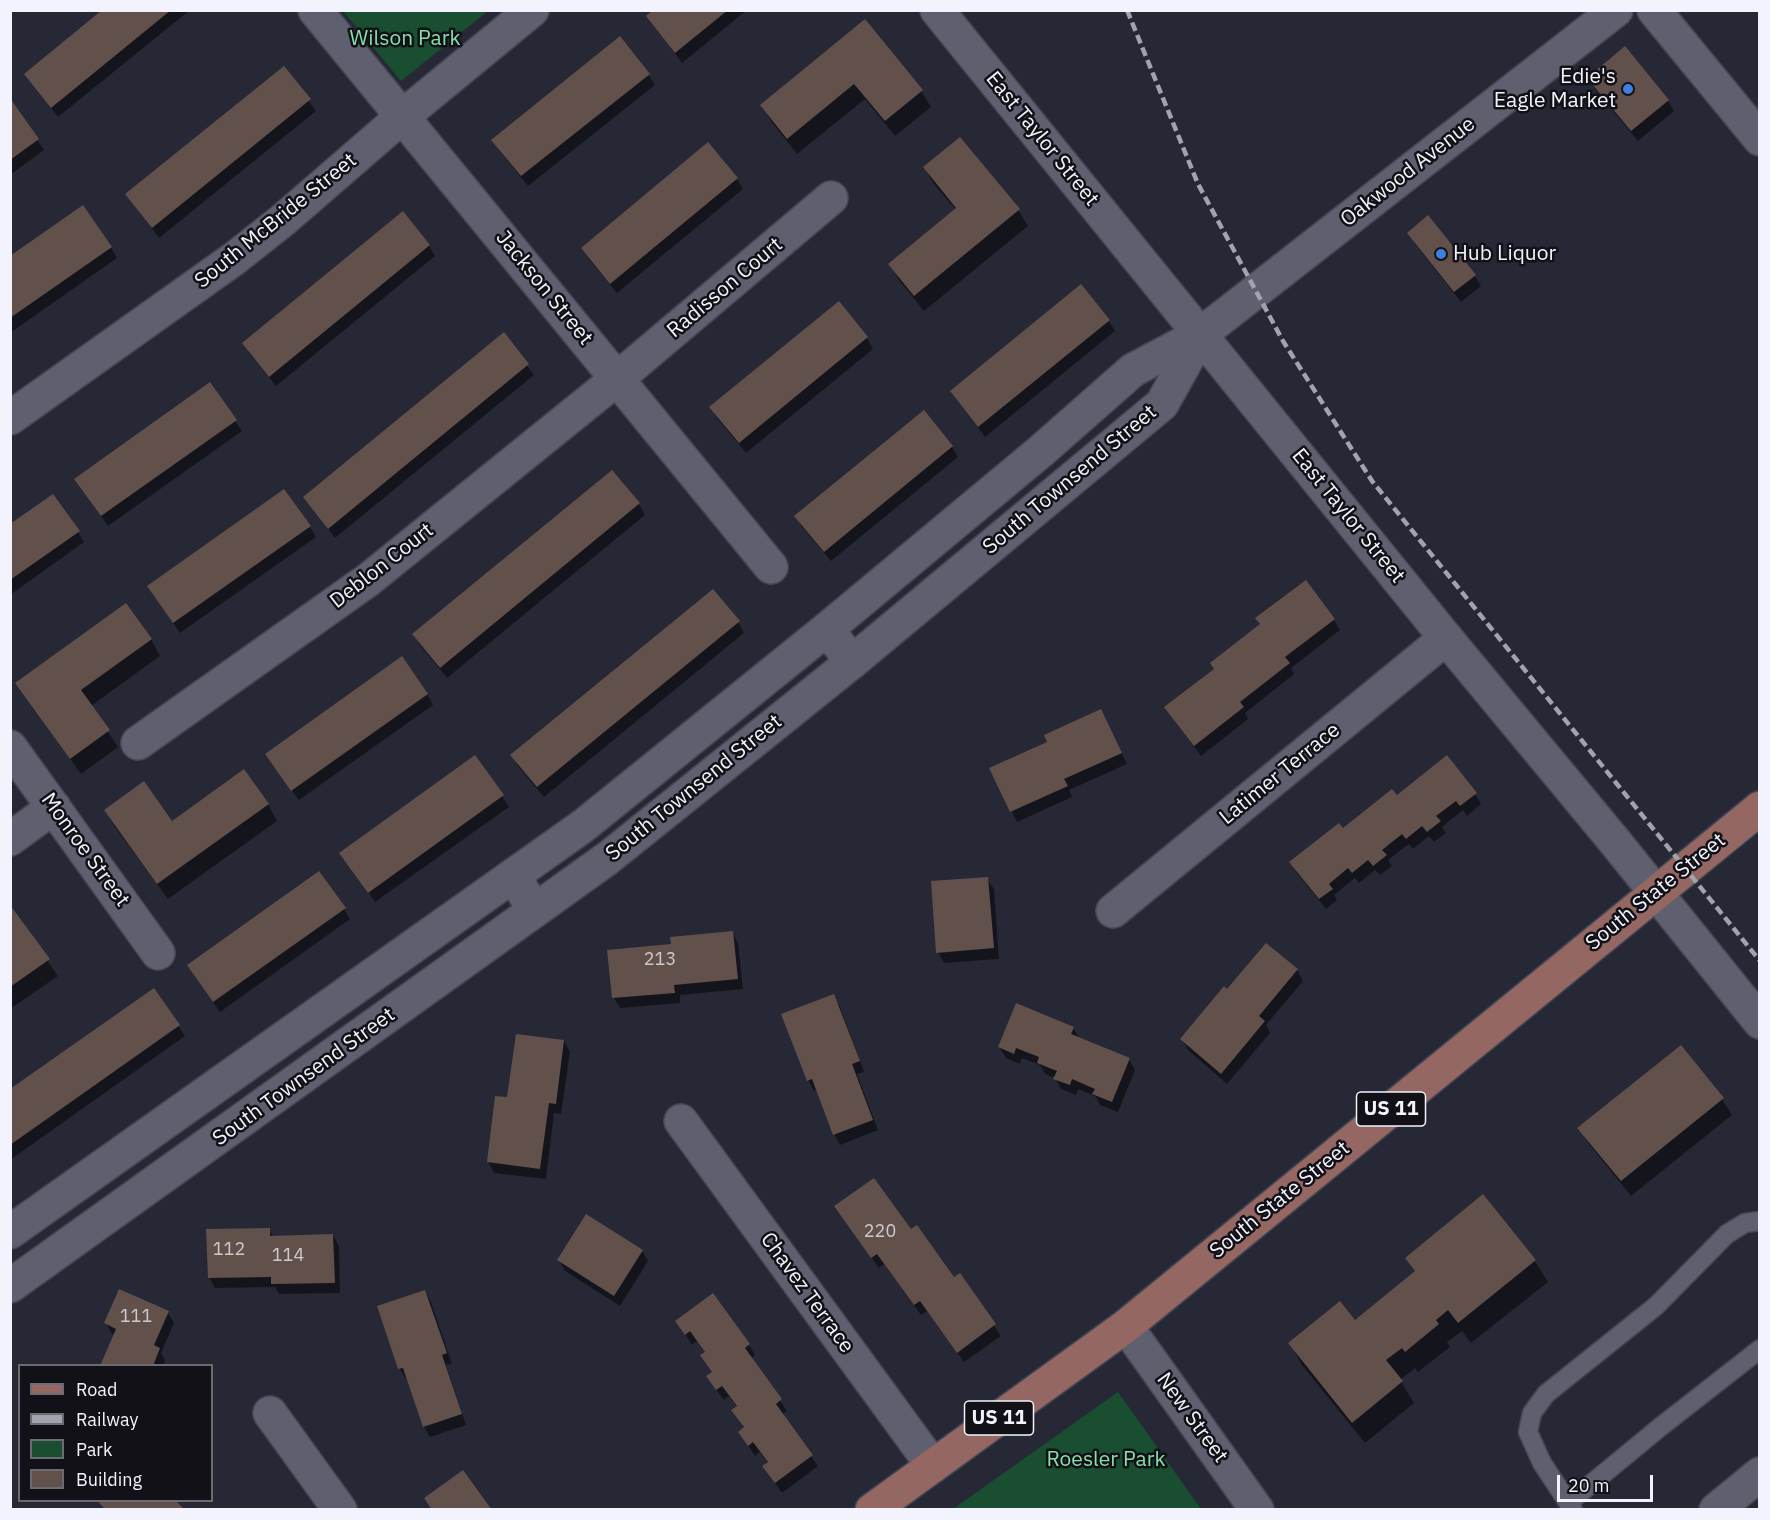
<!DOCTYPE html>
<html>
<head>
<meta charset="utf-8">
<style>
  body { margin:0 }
  #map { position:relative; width:1770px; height:1520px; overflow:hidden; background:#272836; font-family:"IBM Plex Sans",sans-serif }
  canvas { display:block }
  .frame { position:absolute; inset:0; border:12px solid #f2f3fc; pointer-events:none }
  .legend { position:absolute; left:18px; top:1364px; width:195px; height:138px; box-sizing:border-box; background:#111117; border:2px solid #6b6b73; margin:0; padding:8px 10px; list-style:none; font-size:18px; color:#f2f3fc }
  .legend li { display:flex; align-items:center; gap:12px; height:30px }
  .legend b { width:30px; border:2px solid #6b6b73 }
  .scale { position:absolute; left:1557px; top:1475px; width:96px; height:27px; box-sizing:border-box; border:3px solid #f2f3fc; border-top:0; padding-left:8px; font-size:18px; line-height:21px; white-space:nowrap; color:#f2f3fc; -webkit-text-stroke:4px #111117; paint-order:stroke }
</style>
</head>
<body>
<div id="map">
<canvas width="1770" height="1520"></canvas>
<div class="frame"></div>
<ul class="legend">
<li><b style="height:8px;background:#946762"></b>Road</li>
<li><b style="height:8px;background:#a2a3ae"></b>Railway</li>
<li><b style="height:16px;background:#194e31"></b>Park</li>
<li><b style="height:16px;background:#62504a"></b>Building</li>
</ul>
<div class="scale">20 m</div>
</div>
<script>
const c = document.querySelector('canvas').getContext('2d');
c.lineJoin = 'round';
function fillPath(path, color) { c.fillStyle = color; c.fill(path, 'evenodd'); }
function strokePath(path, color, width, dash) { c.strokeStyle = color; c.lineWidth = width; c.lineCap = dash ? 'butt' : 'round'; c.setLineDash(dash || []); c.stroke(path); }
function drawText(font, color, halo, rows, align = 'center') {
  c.font = font + ' "IBM Plex Sans",sans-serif'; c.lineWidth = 5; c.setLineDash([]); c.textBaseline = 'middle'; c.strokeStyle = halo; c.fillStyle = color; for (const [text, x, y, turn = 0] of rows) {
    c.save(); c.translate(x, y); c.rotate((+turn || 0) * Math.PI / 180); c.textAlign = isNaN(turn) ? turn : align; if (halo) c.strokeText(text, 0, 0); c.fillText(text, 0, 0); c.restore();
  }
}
fillPath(new Path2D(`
  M 343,11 L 488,11 L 401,81 Z
  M 1118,1392 L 1201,1509 L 953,1509 Z`), '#194e31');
fillPath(new Path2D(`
  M 105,10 L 190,10 L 58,117 L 26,74 Z
  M 656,10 L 747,10 L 682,63 L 648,17 Z
  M 865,21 L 921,91 L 931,107 L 895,136 L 865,99 L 797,154 L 771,121 L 762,105 Z
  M 284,68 L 316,111 L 159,238 L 127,195 Z
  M 648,74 L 655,85 L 528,186 L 499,150 L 493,140 Z
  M 1589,78 L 1668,101 L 1674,111 L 1638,141 L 1595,89 Z
  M 12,103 L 44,150 L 10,175 L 10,104 Z
  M 925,168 L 1018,210 L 1028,226 L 924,311 L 899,280 L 890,264 L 956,210 L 934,184 Z
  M 737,179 L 743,189 L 617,293 L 589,259 L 583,248 Z
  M 402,213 L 429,246 L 435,256 L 276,386 L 250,354 L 244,343 Z
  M 1409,233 L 1475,276 L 1481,286 L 1461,302 L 1415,244 Z
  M 111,247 L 117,258 L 10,333 L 10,258 Z
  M 839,304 L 867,338 L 873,349 L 746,453 L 717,418 L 711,407 Z
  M 1109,321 L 1115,331 L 985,437 L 951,392 Z
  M 503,334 L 534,375 L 335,538 L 305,497 Z
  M 210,384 L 242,431 L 108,526 L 82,489 Z
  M 924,412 L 952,447 L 958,457 L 831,561 L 802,527 L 796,516 Z
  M 612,472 L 639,504 L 645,515 L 447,678 L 420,645 L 414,635 Z
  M 10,526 L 78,532 L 84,542 L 10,595 Z
  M 310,527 L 316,537 L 180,633 L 149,587 Z
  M 1334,620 L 1340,630 L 1291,668 L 1294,674 L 1245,713 L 1248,719 L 1201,756 L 1166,708 Z
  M 738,622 L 744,633 L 544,797 L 518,766 L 512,755 Z
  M 151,639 L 160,656 L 91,706 L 118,747 L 81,774 L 27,699 L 17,683 Z
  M 427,694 L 433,705 L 299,800 L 273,765 Z
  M 1101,711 L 1127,764 L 1069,790 L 1072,797 L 1017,822 L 991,769 L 1049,742 Z
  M 1475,794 L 1481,804 L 1467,816 L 1463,810 L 1442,827 L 1446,833 L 1434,842 L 1429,836 L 1413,849 L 1409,844 L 1388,860 L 1392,866 L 1380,875 L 1375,870 L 1359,883 L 1355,878 L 1334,895 L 1337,900 L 1326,909 L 1297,873 L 1291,863 L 1397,797 Z
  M 502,796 L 509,807 L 375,902 L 341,853 Z
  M 268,804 L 277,821 L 168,899 L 115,827 L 106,811 L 172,823 Z
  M 987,879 L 994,889 L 999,959 L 944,963 L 938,952 Z
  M 10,907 L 58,976 L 10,1009 Z
  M 344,909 L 350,919 L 220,1012 L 195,976 Z
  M 732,932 L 738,943 L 743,989 L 680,995 L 680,1003 L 620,1008 L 614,998 L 672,945 Z
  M 1297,970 L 1303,981 L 1266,1025 L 1270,1033 L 1227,1084 L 1188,1050 L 1182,1039 L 1228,991 Z
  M 154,990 L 185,1036 L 10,1160 L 10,1091 Z
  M 834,996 L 840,1007 L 864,1072 L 857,1074 L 878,1130 L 840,1145 L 834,1134 L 817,1089 L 814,1091 L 808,1080 Z
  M 1073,1028 L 1080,1039 L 1129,1059 L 1135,1070 L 1118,1112 L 1100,1105 L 1095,1096 L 1078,1089 L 1076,1095 L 1061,1089 L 1055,1078 L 1045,1074 L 1040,1065 L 1022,1058 L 1020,1064 L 1006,1058 L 999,1047 Z
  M 564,1041 L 570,1052 L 561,1114 L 554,1113 L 546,1179 L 494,1173 L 488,1162 L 496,1097 L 509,1099 Z
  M 1722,1099 L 1732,1115 L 1631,1196 L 1589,1144 L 1579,1128 Z
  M 843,1217 L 910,1232 L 953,1279 L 959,1275 L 1001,1336 L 964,1362 L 927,1311 L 921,1315 L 884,1264 L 879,1268 Z
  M 269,1229 L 273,1237 L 333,1235 L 339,1246 L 340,1293 L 279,1294 L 275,1287 L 215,1288 L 209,1277 Z
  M 642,1251 L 648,1261 L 620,1306 L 565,1271 L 559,1260 Z
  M 1407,1258 L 1535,1261 L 1548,1282 L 1471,1343 L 1462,1331 L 1447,1342 L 1450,1347 L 1418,1372 L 1415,1368 L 1400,1380 L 1414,1403 L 1365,1443 L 1302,1365 L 1290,1343 L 1355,1322 L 1416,1273 Z
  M 425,1292 L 431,1302 L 452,1364 L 446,1365 L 466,1425 L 430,1437 L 424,1427 L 408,1379 L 406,1379 L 400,1369 L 379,1307 Z
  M 713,1295 L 749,1345 L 755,1355 L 751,1359 L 787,1411 L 782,1414 L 818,1466 L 782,1493 L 771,1477 L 769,1464 L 760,1452 L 755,1456 L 740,1432 L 745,1429 L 733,1411 L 738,1408 L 729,1396 L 724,1400 L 714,1387 L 713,1373 L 702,1356 L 706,1353 L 697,1341 L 692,1345 L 677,1321 Z
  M 168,1313 L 174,1323 L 161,1353 L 165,1360 L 163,1366 L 102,1366 L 115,1335 L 112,1334 L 106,1323 Z`), '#0007');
fillPath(new Path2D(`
  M 102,10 L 171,10 L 51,108 L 24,74 Z
  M 653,10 L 728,10 L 675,53 L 646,16 Z
  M 865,19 L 923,90 L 885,121 L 854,84 L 787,139 L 760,105 Z
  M 620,36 L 650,74 L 521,176 L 491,140 Z
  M 1625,46 L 1669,100 L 1631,131 L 1587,78 Z
  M 284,66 L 311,99 L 152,228 L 125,194 Z
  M 12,101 L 39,139 L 10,160 L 10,102 Z
  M 960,137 L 1020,209 L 914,296 L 888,264 L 956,208 L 923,167 Z
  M 708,142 L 738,178 L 610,284 L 581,248 Z
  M 83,205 L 112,247 L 10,318 L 10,256 Z
  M 403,211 L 430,245 L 269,377 L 242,343 Z
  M 1428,215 L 1476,275 L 1454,292 L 1407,233 Z
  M 1081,284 L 1110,320 L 978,427 L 950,391 Z
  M 839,301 L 868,337 L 739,443 L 709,407 Z
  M 504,332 L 529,364 L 328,529 L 303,497 Z
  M 210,382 L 237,420 L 101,516 L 74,479 Z
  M 924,410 L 953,446 L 824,552 L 794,516 Z
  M 612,470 L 640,503 L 440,668 L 412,634 Z
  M 284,489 L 311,526 L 173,623 L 147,586 Z
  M 53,494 L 80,531 L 10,580 L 10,524 Z
  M 1306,580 L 1335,619 L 1285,657 L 1290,663 L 1240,702 L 1244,707 L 1194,746 L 1164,707 L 1214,669 L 1210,663 L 1260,624 L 1255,618 Z
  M 713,589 L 740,621 L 537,787 L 510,755 Z
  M 126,603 L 152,639 L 81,690 L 110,730 L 70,759 L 15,683 Z
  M 402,656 L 428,694 L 291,791 L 265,754 Z
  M 1101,709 L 1122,753 L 1064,779 L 1068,786 L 1010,812 L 989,768 L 1047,742 L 1044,735 Z
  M 475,755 L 504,795 L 368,893 L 339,853 Z
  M 1447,755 L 1477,793 L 1460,806 L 1456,801 L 1436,816 L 1441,821 L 1427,832 L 1422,826 L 1406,839 L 1402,834 L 1382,850 L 1387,855 L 1373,866 L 1368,860 L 1352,873 L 1348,868 L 1329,884 L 1333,889 L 1319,899 L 1289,862 L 1339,823 L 1343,828 L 1392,789 L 1397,795 Z
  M 244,769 L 269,804 L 157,884 L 104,810 L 144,781 L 172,821 Z
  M 319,871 L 346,908 L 213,1002 L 187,965 Z
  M 988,877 L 994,948 L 936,953 L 931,881 Z
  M 10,905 L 50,959 L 10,987 Z
  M 733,931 L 738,979 L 674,985 L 675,993 L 612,998 L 607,950 L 671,944 L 670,937 Z
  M 1266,943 L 1298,969 L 1259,1016 L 1265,1021 L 1221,1074 L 1180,1039 L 1224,986 L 1227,989 Z
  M 154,988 L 180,1025 L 10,1145 L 10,1089 Z
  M 834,994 L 860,1061 L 852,1064 L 873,1120 L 833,1135 L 812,1079 L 807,1081 L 781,1014 Z
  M 1016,1003 L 1074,1027 L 1071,1034 L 1130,1058 L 1112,1102 L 1092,1094 L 1095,1089 L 1072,1079 L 1070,1085 L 1053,1079 L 1057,1071 L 1037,1063 L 1039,1057 L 1016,1048 L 1014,1054 L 998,1047 Z
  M 516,1034 L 564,1040 L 556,1104 L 549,1103 L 540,1169 L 487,1162 L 495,1096 L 507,1097 Z
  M 1681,1045 L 1724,1098 L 1621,1181 L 1577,1128 Z
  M 874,1178 L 911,1229 L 917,1225 L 954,1277 L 960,1273 L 996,1324 L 957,1353 L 920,1301 L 914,1305 L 877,1254 L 871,1258 L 834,1206 Z
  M 1483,1194 L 1536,1260 L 1458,1323 L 1448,1310 L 1436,1320 L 1439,1324 L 1405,1352 L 1402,1348 L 1386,1360 L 1403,1381 L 1352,1423 L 1288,1343 L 1340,1301 L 1355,1320 L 1415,1271 L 1405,1258 Z
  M 586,1214 L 643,1250 L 614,1296 L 557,1260 Z
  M 270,1228 L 270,1236 L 333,1234 L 335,1283 L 271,1284 L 271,1277 L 208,1278 L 206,1229 Z
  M 119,1289 L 169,1311 L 154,1345 L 160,1348 L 153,1366 L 100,1366 L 116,1329 L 104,1323 Z
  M 425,1290 L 447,1353 L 442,1355 L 462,1414 L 423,1427 L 403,1368 L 398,1369 L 377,1306 Z
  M 713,1293 L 750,1344 L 745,1348 L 782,1399 L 776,1404 L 813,1455 L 775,1483 L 762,1466 L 768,1462 L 753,1442 L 748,1446 L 738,1432 L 744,1427 L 731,1410 L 737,1406 L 722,1386 L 716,1390 L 706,1376 L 712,1372 L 700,1355 L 705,1352 L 690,1331 L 685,1335 L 675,1321 Z
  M 463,1470 L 492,1510 L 432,1510 L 424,1498 Z
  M 101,1500 L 175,1500 L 185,1510 L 106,1510 L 99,1503 Z`), '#62504a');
const lane = new Path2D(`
  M 1568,1503 L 1659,1428 L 1760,1349
  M 1573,1510 L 1542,1463 L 1528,1432 L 1532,1413 L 1546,1394 L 1656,1306 L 1727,1234 L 1745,1223 L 1760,1221`);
const street = new Path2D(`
  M 315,10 L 771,567
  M 1654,10 L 1760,139
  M 1201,334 L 1616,10
  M 10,418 L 235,258 L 283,220 L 403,116 L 532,10
  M 827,629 L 852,662
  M 138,743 L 368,580 L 618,378 L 831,198
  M 10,747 L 158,953
  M 10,839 L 54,807
  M 513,876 L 535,910
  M 1113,911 L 1446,638
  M 681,1121 L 933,1466
  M 1126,1326 L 1257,1510
  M 270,1413 L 340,1510
  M 1716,1510 L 1760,1474`);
const secondary = new Path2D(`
  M 937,10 L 1446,638 L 1616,843 L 1760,1022
  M 10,1232 L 583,826 L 827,629 L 1041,451 L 1133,370 L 1201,334
  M 10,1286 L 608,858 L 852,662 L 1162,404 L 1201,334`);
const primary = new Path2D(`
  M 872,1510 L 1126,1326 L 1760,808`);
strokePath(lane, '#464653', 21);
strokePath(street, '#464653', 36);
strokePath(secondary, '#464653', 36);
strokePath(primary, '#464653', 36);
strokePath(lane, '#5e5f6f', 18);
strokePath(street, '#5e5f6f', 33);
strokePath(secondary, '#5e5f6f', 33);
strokePath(primary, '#946762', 33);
strokePath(new Path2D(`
  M 1127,10 L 1198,184 L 1283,341 L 1372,481 L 1760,961`), '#a2a3ae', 4.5, [9, 4.5]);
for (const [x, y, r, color] of [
  [1628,89,6,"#3f7fe0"],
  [1441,254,6,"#3f7fe0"]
]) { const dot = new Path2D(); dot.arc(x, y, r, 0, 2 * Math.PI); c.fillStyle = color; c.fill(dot); strokePath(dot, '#111117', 2); }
drawText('18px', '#cecad0', null, [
  ["213",660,960],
  ["220",880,1232],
  ["112",229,1250],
  ["114",288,1256],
  ["111",136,1317]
]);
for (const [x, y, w] of [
  [1391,1109,69],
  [999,1418,69]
]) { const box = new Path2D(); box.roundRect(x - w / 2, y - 17, w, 34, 4.5); c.fillStyle = '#111117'; c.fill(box); strokePath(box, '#f2f3fc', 1.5); }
drawText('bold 20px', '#f2f3fc', null, [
  ["US 11",1391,1109],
  ["US 11",999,1418]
]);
drawText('21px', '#89deaa', '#111117', [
  ["Wilson Park",405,39],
  ["Roesler Park",1106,1460]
]);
drawText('21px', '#f2f3fc', '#111117', [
  ["Edie's",1616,77],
  ["Eagle Market",1616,101],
  ["Hub Liquor",1453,254,"left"]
], 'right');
drawText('21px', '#f2f3fc', '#111117', [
  ["East Taylor Street",1042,139,51],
  ["Oakwood Avenue",1408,172,-38],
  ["South McBride Street",276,221,-39],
  ["Jackson Street",544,288,51],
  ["Radisson Court",725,288,-40],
  ["South Townsend Street",1070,480,-40],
  ["East Taylor Street",1348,516,51],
  ["Deblon Court",382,566,-38],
  ["Latimer Terrace",1280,774,-39],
  ["South Townsend Street",694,788,-39],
  ["Monroe Street",85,850,54],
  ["South State Street",1656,892,-39],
  ["South Townsend Street",304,1077,-36],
  ["South State Street",1280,1200,-39],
  ["Chavez Terrace",807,1293,54],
  ["New Street",1192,1418,54]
]);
</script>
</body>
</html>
